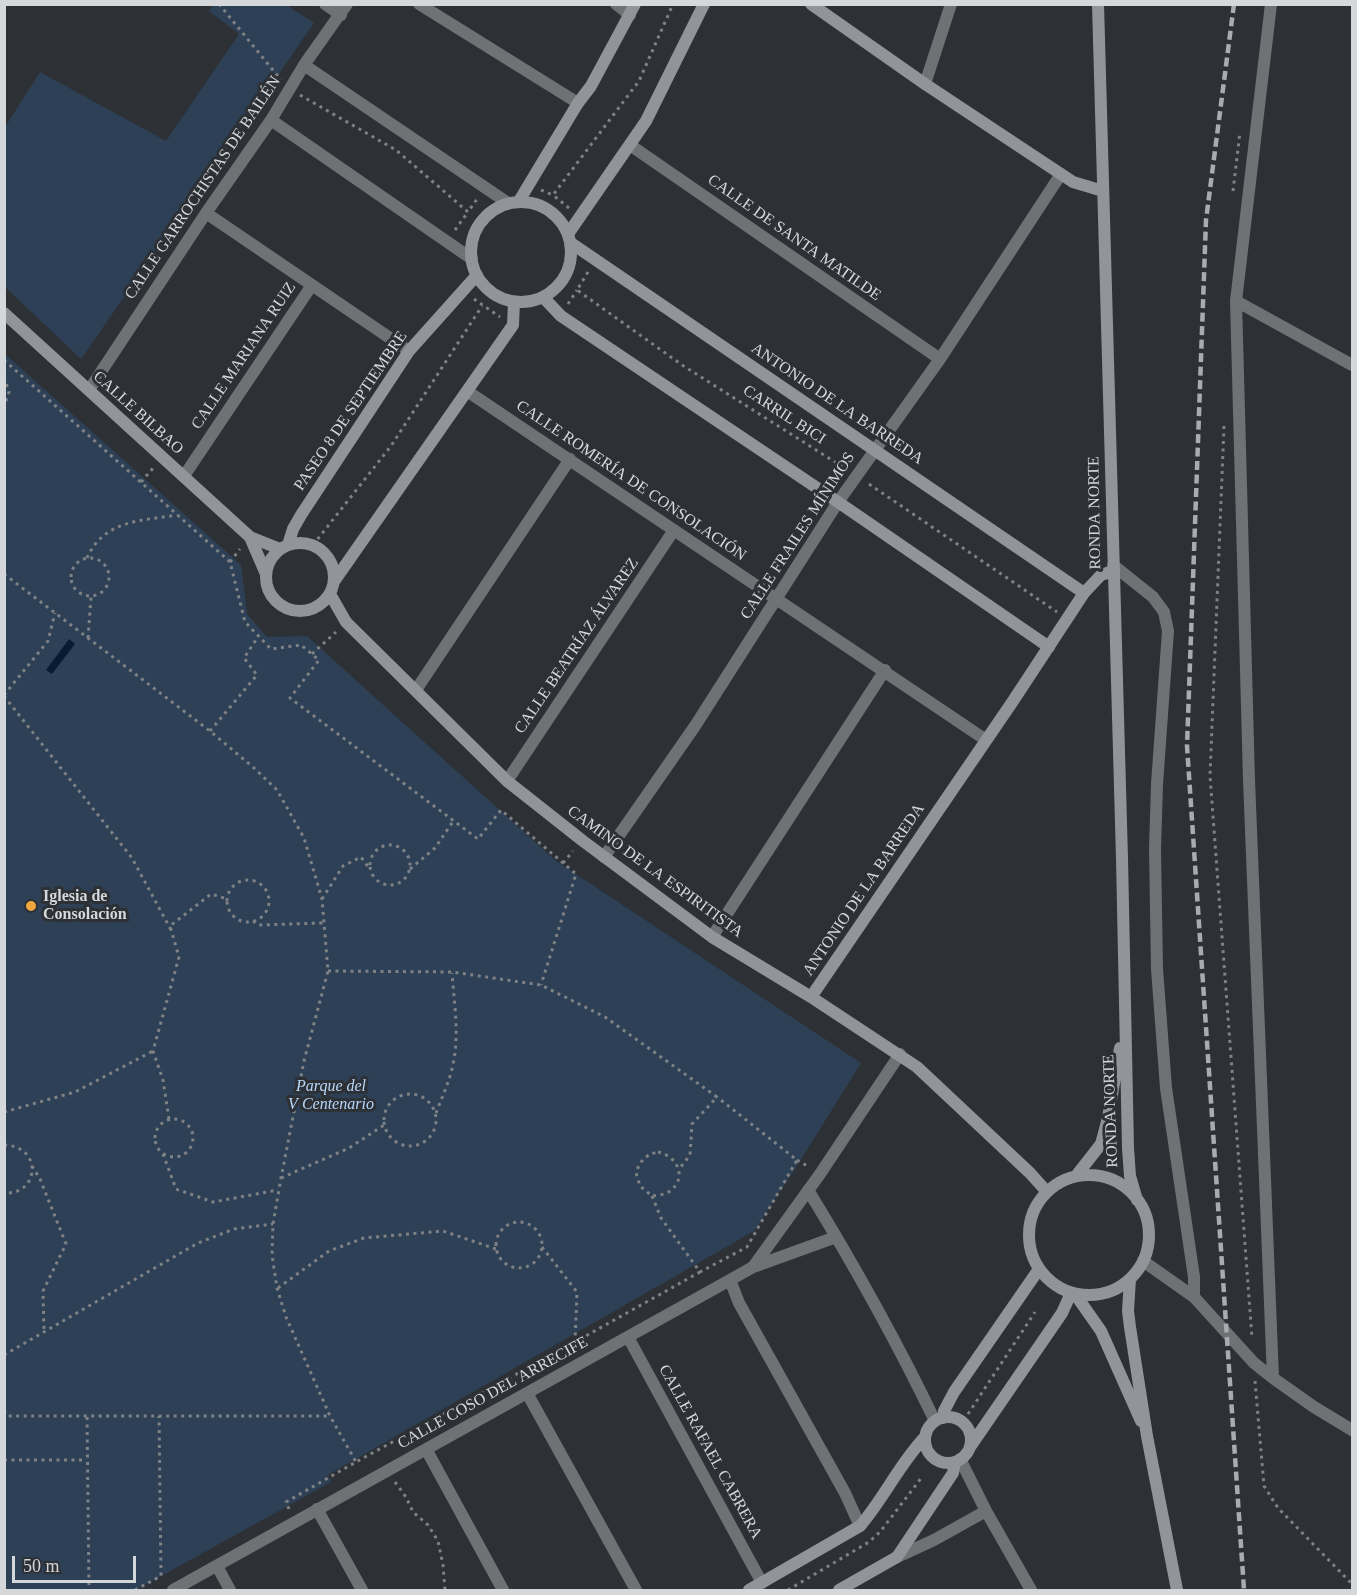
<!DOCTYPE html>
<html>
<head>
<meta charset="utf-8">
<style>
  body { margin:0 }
  #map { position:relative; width:1357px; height:1595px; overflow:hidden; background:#2d3136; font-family:Georgia,serif }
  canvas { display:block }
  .frame { position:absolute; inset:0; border:6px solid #d5d8db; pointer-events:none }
  .scale { position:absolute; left:12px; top:1556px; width:124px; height:27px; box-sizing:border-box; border:3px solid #d5d8db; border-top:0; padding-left:8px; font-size:18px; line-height:21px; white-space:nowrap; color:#d5d8db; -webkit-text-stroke:4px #2d3136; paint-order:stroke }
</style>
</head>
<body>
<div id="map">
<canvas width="1357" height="1595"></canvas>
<div class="frame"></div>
<div class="scale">50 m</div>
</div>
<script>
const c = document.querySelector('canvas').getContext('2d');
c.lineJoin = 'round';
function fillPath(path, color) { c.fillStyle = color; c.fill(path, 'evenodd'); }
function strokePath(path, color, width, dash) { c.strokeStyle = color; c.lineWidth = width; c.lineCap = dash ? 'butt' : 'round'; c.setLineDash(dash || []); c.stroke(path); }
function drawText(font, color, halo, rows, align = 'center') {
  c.font = font + ' Georgia,serif'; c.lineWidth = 6; c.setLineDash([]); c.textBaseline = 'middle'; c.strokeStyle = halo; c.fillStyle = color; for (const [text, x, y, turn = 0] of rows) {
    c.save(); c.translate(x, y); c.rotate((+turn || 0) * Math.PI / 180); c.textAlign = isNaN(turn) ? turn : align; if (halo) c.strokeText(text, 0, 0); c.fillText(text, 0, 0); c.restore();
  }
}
fillPath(new Path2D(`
  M 212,5 L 287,5 L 314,23 L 81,359 L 5,287 L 5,127 L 40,72 L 166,141 L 239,34 L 209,11 Z
  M 5,354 L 241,565 L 247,614 L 267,637 L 307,636 L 556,861 L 861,1063 L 795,1169 L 754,1231 L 328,1475 L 331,1482 L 136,1590 L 5,1590 Z`), '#2d4055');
fillPath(new Path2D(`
  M 69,639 L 75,644 L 52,674 L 46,670 Z`), '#081c31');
strokePath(new Path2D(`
  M 219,4 L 281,80
  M 300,95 L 396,150 L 468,212 L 477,199
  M 541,190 L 553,195
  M 1233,191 L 1240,132
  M 569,208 L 553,195 L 639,81 L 673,4
  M 455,230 L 468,212
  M 588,272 L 577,290 L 682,365 L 846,469
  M 474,299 L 500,317
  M 568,304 L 577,290
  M 4,360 L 230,562 L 245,622 L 271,649 L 301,645 L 319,660 L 290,698 L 478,839 L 501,810 L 576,874 L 541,985
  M 4,377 L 9,392 L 4,406
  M 1224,426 L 1210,776 L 1252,1338
  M 141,482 L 154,467
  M 869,484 L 1057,612
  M 313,545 L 391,446 L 482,306
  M71 577a19 19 0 1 1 38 0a19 19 0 1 1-38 0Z
  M 87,558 C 104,520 140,521 177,515
  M 230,562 L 240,549
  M 4,574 L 210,731 L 254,768 L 277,790 L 304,838 L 322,899 L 328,971 L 304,1061 L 281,1178 L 273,1224 L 272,1255 L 277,1288 L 286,1317 L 330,1416 L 356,1462
  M 88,638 L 91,597
  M 312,654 L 336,632
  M 4,695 L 48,641 L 55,613
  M 4,696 L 132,858 L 171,930
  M 210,731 L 257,675 L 244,658 L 258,637
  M370 865a20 20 0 1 1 40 0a20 20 0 1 1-40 0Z
  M 563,863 L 573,851
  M 410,869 L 435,848 L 454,820
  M227 901a21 21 0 1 1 42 0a21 21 0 1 1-42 0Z
  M 322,899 L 343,866 L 361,857 L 369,868
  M 253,921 L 259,925 L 323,923
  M 328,971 L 452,972 L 541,985 L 605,1017 L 717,1097 L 692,1124 L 690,1155 L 680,1168
  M384 1120a26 26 0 1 1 52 0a26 26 0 1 1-52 0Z
  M 4,1112 L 75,1092 L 153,1051
  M 436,1113 C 443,1095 451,1078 454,1059 C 459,1031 454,1001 452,973
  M 169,1119 L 163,1080 L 153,1051 L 179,957 L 170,926 L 211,894 L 227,899
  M155 1138a19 19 0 1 1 38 0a19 19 0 1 1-38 0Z
  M 4,1145 C 43,1146 40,1195 4,1193
  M 658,1152 C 677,1156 688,1177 670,1191 C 665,1195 658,1195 652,1196 L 640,1186 L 636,1173 C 640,1161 645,1155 658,1152 Z
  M 163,1154 L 176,1189 L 213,1202 L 278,1190
  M 797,1160 L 809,1167
  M 32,1166 L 40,1179 L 66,1244 L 43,1291 L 44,1331
  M 281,1178 L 349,1148 L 384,1125
  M 652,1196 L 661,1218 L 700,1272 L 747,1247 L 797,1160 L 717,1097
  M496 1245a23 23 0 1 1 46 0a23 23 0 1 1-46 0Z
  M 542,1247 L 577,1292 L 575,1342 L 700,1272
  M 278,1288 L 329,1251 L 364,1238 L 443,1231 L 496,1249
  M 4,1355 L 198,1243 L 234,1229 L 273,1224
  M 1255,1381 L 1264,1486 L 1278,1508 L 1352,1584
  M 4,1411 L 7,1416 L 330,1416
  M 968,1414 L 1035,1312
  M 87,1417 L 89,1590
  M 4,1460 L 86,1460
  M 395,1482 L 406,1497 L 413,1512 L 428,1525 L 438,1541 L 443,1565 L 445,1590
  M 289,1509 L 286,1502 L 356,1462 L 575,1342
  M 135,1590 L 161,1576 L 159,1416
  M 788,1590 L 869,1542 L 880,1532 L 922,1477`), '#7e8286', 3, [3, 4.5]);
strokePath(new Path2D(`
  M 325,4 L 341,15
  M 419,4 L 578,103
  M 616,4 L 630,15
  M 1271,4 L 1236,301 L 1249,780 L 1273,1378
  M 304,65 L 508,203
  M 925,84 L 951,4
  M 271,120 L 472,259
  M 630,145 L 940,359
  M 206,213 L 409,351
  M 1236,301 L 1352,365
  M 89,390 L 206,213 L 271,120 L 304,65 L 347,4
  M 467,391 L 986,740
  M 184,476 L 312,285
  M 1113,565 L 1153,597 L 1164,612 L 1168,631 L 1157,784 L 1155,849 L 1157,969 L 1166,1088 L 1194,1277 L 1194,1297
  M 416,690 L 570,459
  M 507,781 L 674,530
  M 604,857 L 695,726 L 838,502 L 940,359 L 1061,174
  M 712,937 L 885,670
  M 808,1190 C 854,1265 897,1342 935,1421
  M 1143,1261 L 1194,1297 L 1254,1363 L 1273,1378 L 1314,1407 L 1352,1430
  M 753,1267 L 820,1174 L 900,1054
  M 730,1280 L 739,1303 L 845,1493 L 860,1526
  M 628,1337 L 762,1583
  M 527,1393 L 636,1590
  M 426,1449 L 503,1590
  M 960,1459 L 986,1511 L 1031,1590
  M 317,1509 L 362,1590
  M 897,1557 L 934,1540 L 986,1511
  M 217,1566 L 230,1590
  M 173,1590 L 730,1280 L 753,1267 L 836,1237`), '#6f7174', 12);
strokePath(new Path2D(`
  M 811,4 L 925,84 L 1073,182 L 1103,191
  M 1098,4 L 1122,858 L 1128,1148 L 1130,1176 L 1137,1200
  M 519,201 L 578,103 L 591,86 L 635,4
  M471 252a50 50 0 1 1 100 0a50 50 0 1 1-100 0Z
  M 568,234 L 646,121 L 704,4
  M 571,243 L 1084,593
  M 543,297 L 561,316 L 838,502 L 1049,647
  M 4,313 L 250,537 L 280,549
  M 250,537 L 266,574
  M266 577a34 34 0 1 1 68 0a34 34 0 1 1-68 0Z
  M 288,545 L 293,529 L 301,515 L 409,351 L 477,275
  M 335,580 L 513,325 L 514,302
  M 330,594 L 346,622 L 507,781 L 583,841 L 712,937 L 811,997 L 917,1067 L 1030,1173 L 1047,1192
  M 811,997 L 1013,701 L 1084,593 L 1101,575 L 1113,571
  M1029 1235a60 60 0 1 1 120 0a60 60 0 1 1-120 0Z
  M 1076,1176 L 1101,1144 L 1108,1118 L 1120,1048
  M 1130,1279 L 1128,1311 L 1130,1327 L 1147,1436 L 1177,1590
  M 1075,1294 L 1101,1331 L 1141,1421
  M925 1440a23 23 0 1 1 46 0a23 23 0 1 1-46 0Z
  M 943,1418 L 944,1411 L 954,1392 L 1039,1269
  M 970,1447 L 1062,1313 L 1071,1293
  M 749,1590 L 860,1526 C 884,1498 900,1463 925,1437
  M 839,1590 L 897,1557 L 953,1473 L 955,1462`), '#919599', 12);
strokePath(new Path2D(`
  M 1234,4 L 1206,220 L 1187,746 L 1244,1590`), '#a8abaf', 4.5, [9, 4.5]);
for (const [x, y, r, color] of [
  [31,906,6,"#f0a63f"]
]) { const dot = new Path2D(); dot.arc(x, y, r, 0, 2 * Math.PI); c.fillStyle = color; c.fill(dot); strokePath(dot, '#2d3136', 2); }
drawText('16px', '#d5d8db', '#2d3136', [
  ["CALLE GARROCHISTAS DE BAILÉN",203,188,-56],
  ["CALLE DE SANTA MATILDE",794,238,35],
  ["CALLE MARIANA RUIZ",244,356,-56],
  ["ANTONIO DE LA BARREDA",837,404,34],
  ["PASEO 8 DE SEPTIEMBRE",351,411,-56],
  ["CALLE BILBAO",138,413,42],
  ["CARRIL BICI",784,415,33],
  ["CALLE ROMERÍA DE CONSOLACIÓN",631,481,34],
  ["RONDA NORTE",1095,513,-91],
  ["CALLE FRAILES MÍNIMOS",798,536,-57],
  ["CALLE BEATRÍAZ ÁLVAREZ",577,646,-56],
  ["CAMINO DE LA ESPIRITISTA",655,872,36],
  ["ANTONIO DE LA BARREDA",864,890,-56],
  ["RONDA NORTE",1111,1111,-92],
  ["CALLE COSO DEL ARRECIFE",493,1393,-29],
  ["CALLE RAFAEL CABRERA",710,1452,61]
]);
drawText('bold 16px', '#d5d8db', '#2d3136', [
  ["Iglesia de",43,897],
  ["Consolación",43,915]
], 'left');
drawText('italic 16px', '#b7d8fc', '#2d3136', [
  ["Parque del",331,1087],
  ["V Centenario",331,1105]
]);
</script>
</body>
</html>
